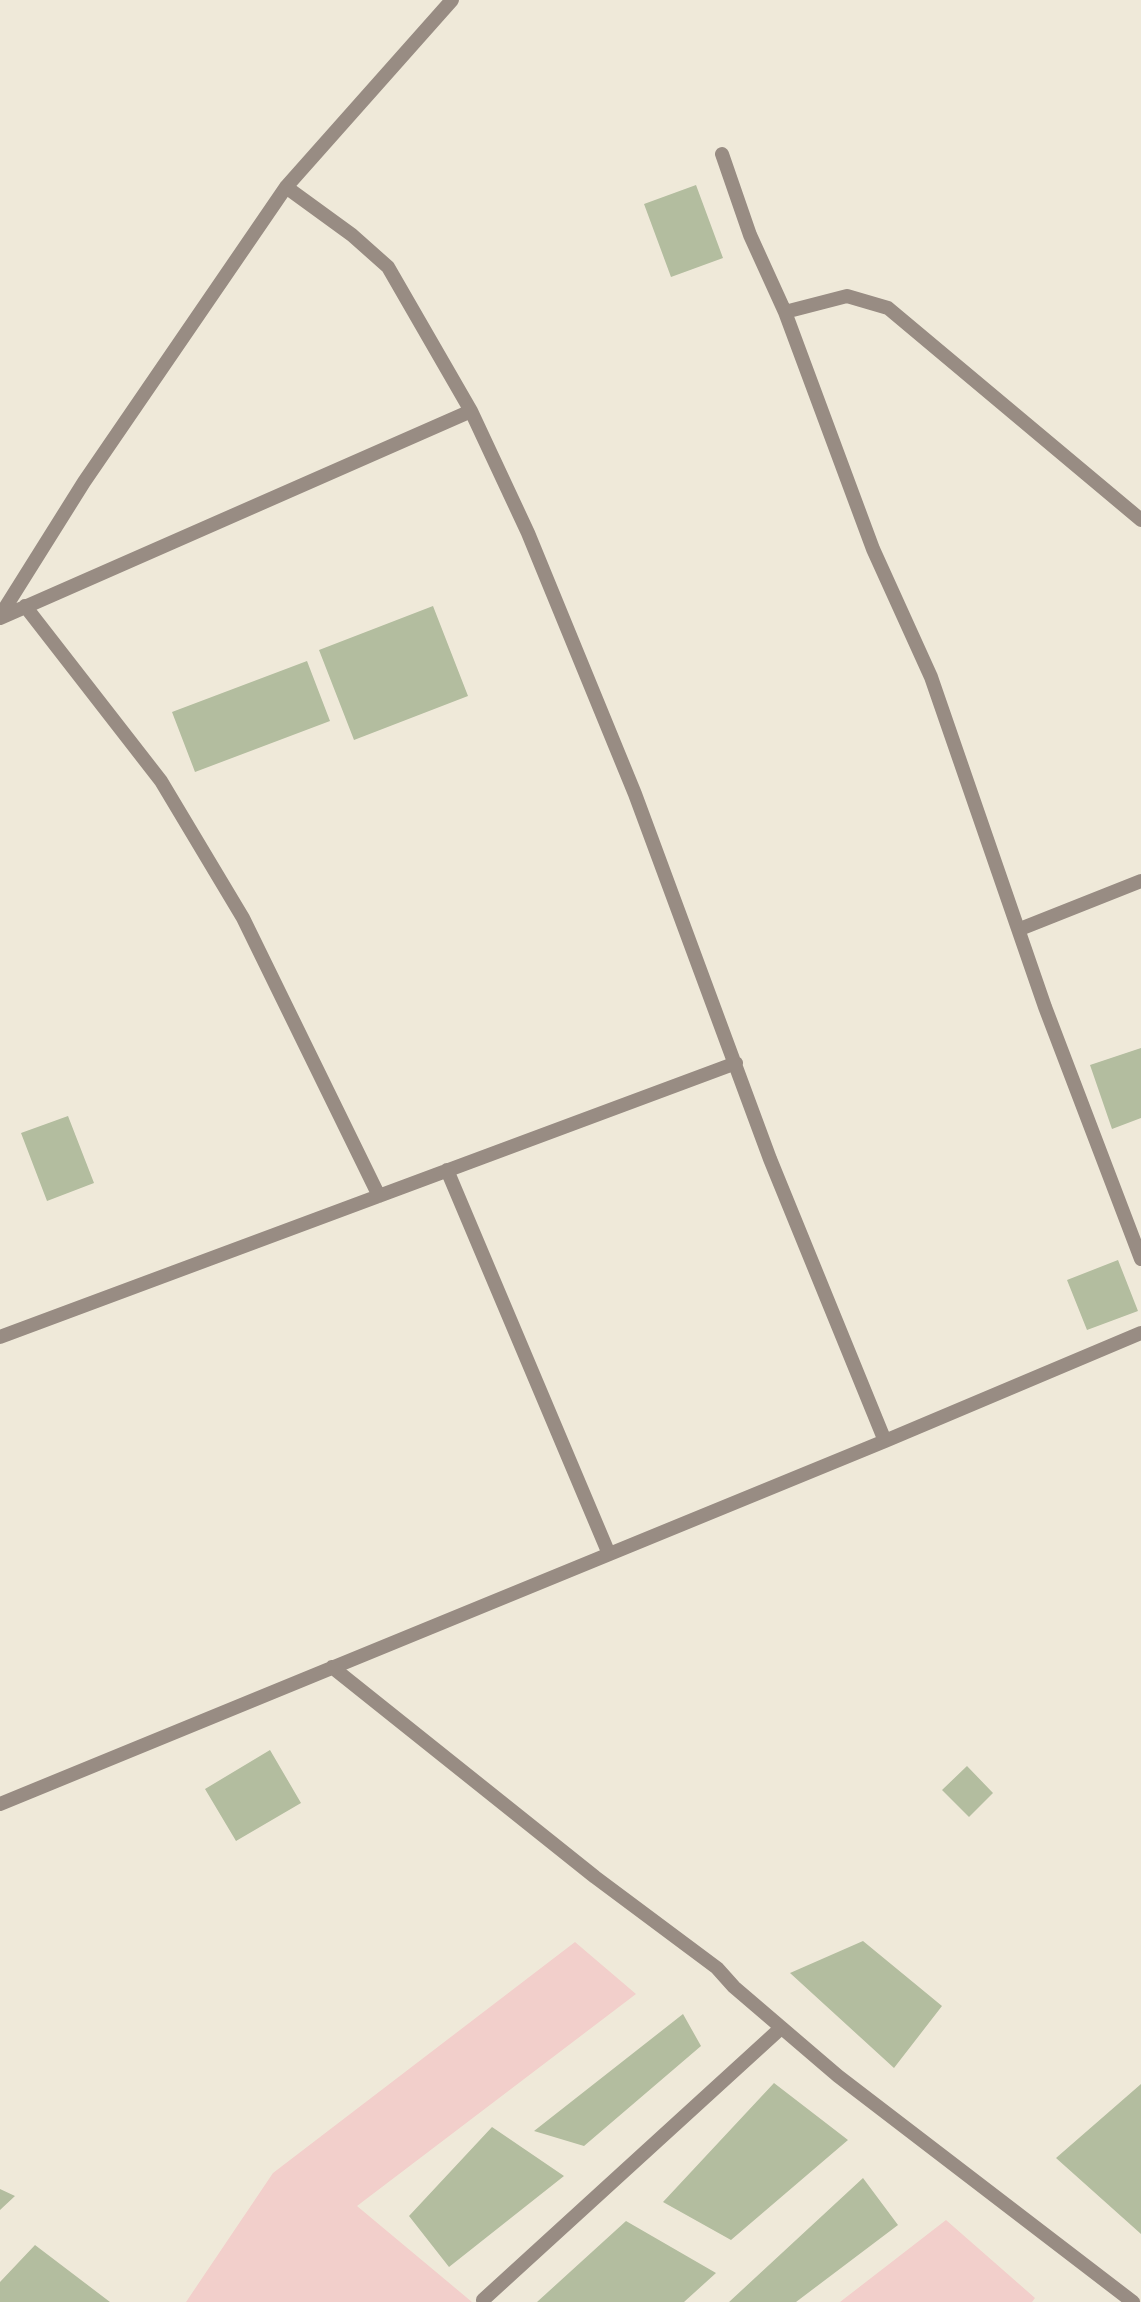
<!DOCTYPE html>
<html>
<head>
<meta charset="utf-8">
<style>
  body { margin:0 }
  canvas { display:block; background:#efe9d9 }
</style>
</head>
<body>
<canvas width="1141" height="2302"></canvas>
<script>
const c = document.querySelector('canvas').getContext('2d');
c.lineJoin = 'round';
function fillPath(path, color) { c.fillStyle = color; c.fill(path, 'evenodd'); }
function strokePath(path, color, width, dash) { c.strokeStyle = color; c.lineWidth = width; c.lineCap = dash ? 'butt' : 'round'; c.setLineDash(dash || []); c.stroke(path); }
fillPath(new Path2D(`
  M 575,1942 L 636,1994 L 357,2206 L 472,2302 L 186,2302 L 273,2173 Z
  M 946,2220 L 1035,2298 L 1032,2302 L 840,2302 Z`), '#f2cfcb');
fillPath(new Path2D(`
  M 696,185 L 723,258 L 671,277 L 644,204 Z
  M 433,606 L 468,696 L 354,740 L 319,650 Z
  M 307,661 L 330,721 L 195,772 L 172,712 Z
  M 1141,1048 L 1141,1118 L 1112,1129 L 1090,1065 Z
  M 68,1116 L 94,1183 L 47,1201 L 21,1133 Z
  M 1118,1260 L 1138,1311 L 1087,1330 L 1067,1280 Z
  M 270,1750 L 301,1803 L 236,1841 L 205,1789 Z
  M 967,1766 L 993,1793 L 969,1817 L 942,1790 Z
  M 863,1941 L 942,2006 L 894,2068 L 790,1973 Z
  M 683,2014 L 701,2046 L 584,2146 L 534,2131 Z
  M 774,2083 L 848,2140 L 731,2240 L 663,2202 Z
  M 1141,2084 L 1141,2234 L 1056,2158 Z
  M 492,2127 L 564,2176 L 449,2267 L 409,2216 Z
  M 863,2178 L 898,2225 L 796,2302 L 729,2302 Z
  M 0,2189 L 15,2196 L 0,2210 Z
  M 626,2221 L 716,2273 L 684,2302 L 537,2302 Z
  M 35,2245 L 110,2302 L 0,2302 L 0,2282 Z`), '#b3bd9f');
strokePath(new Path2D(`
  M 722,154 L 750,235 L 785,312 L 873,549 L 931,677 L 1045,1007 L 1141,1259
  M 286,187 L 352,235 L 388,267 L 471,411 L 528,533 L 635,794 L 770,1159 L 885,1441
  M 785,312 L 847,296 L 888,308 L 1141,520
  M 25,606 L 161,781 L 243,918 L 379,1196
  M 0,616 L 84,482 L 286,187 L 452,0
  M 0,618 L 471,411
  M 1020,929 L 1141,881
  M 447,1170 L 609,1554
  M 0,1337 L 736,1063
  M 332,1667 L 595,1877 L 717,1968 L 734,1987 L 838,2076 L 1133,2302
  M 0,1804 L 885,1441 L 1141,1333
  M 483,2300 L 781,2028`), '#988c83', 14);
</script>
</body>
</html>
